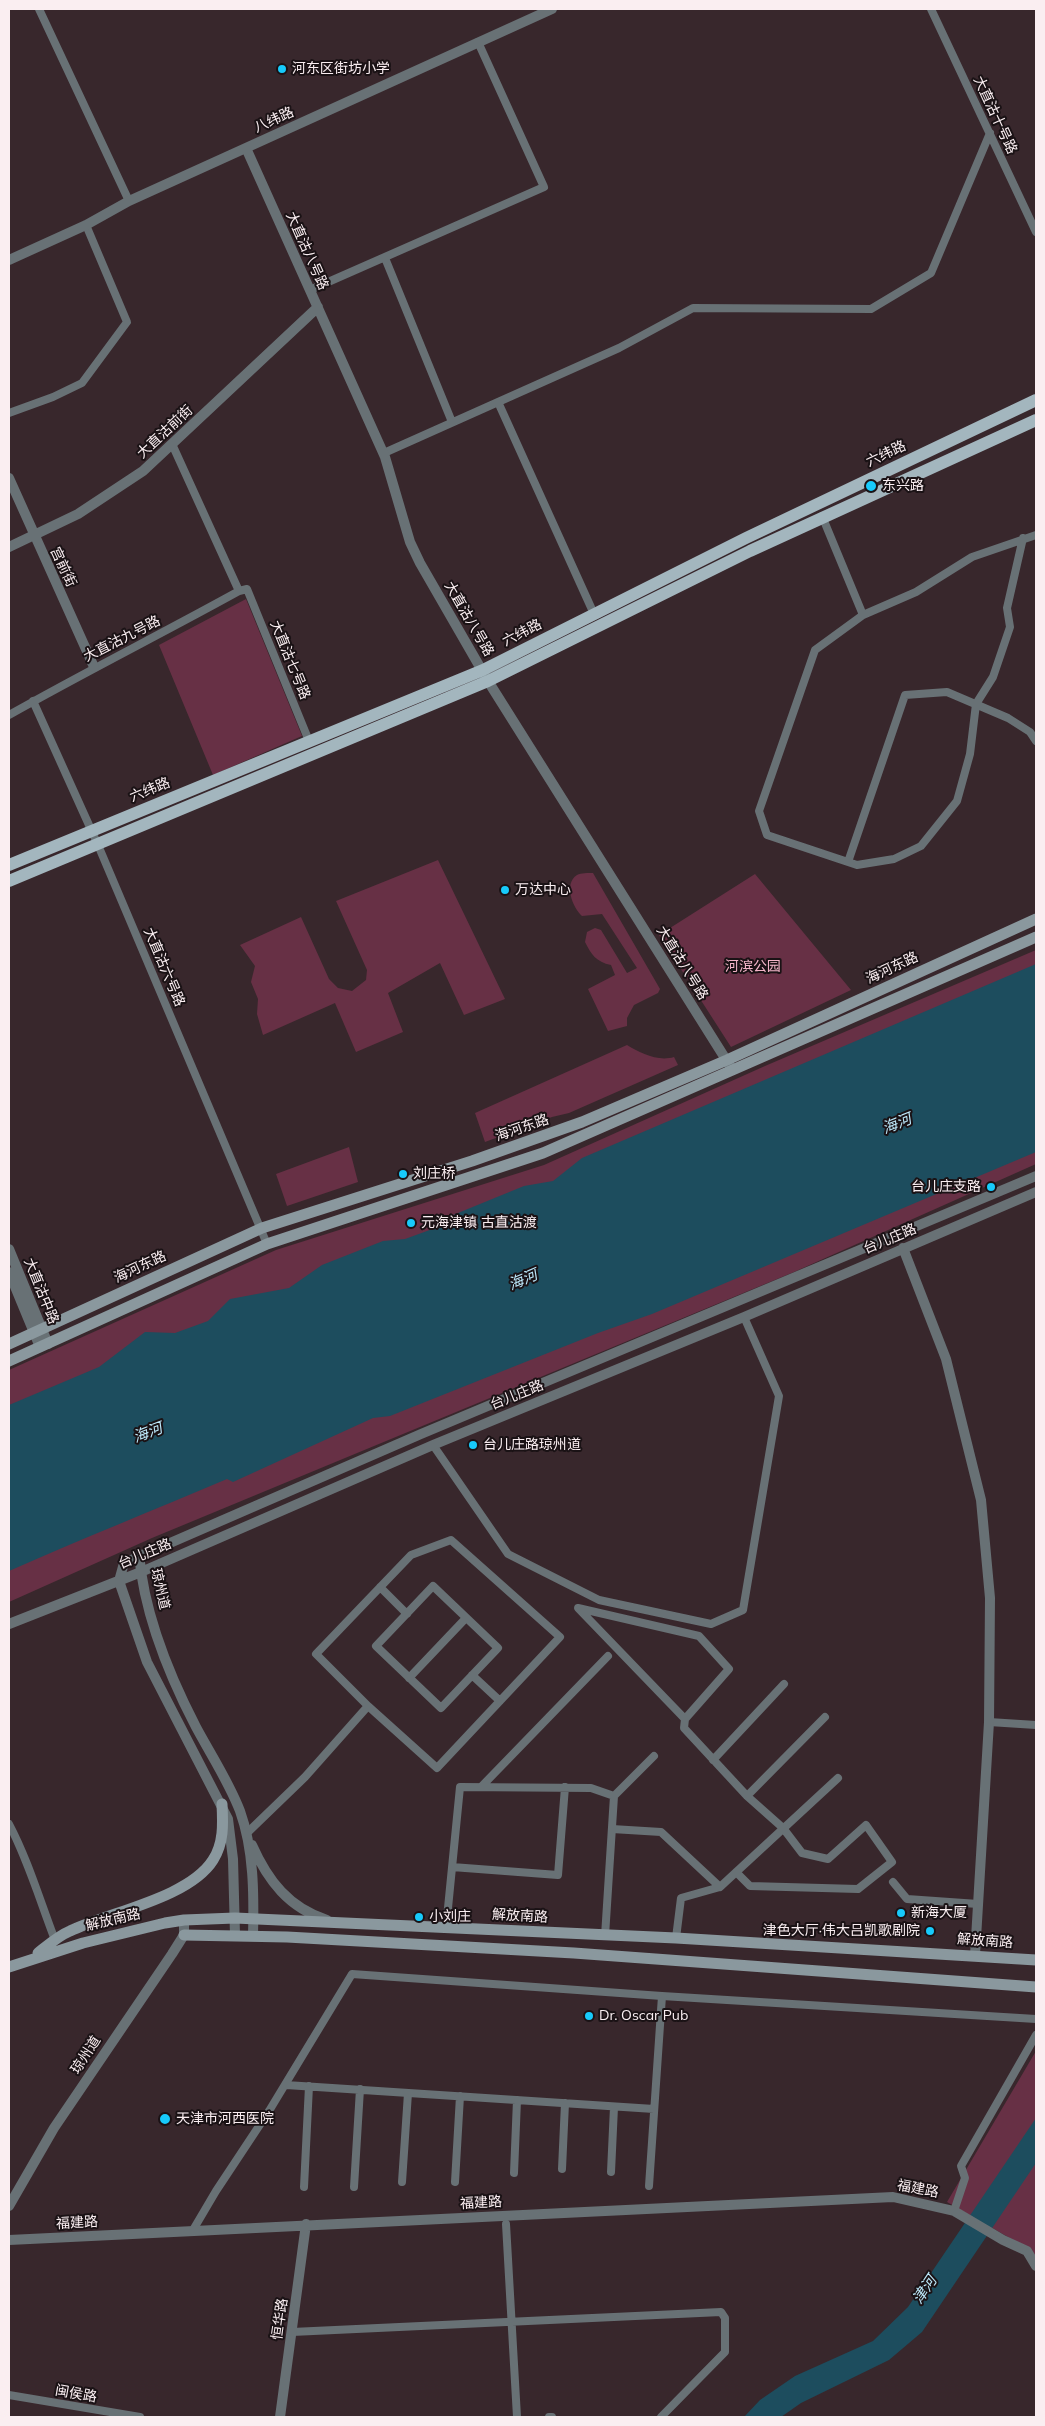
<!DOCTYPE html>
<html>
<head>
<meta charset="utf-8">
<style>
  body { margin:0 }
  #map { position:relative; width:1045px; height:2426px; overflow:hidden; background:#38272c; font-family:Mulish,sans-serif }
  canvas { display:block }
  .frame { position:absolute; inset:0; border:10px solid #faeef1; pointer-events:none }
</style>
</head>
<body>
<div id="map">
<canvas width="1045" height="2426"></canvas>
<div class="frame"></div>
</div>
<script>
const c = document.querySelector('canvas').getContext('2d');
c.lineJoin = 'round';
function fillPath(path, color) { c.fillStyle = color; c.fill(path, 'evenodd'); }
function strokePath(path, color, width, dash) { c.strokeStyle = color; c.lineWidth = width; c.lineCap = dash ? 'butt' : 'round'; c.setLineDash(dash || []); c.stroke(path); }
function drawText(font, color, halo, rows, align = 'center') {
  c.font = font + ' Mulish,"Noto Sans SC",sans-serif'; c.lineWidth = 4; c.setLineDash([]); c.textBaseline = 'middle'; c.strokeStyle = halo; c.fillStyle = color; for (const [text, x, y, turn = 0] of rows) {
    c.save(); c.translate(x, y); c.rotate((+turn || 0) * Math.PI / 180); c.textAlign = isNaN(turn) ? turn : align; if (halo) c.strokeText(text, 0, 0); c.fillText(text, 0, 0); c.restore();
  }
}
fillPath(new Path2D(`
  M 246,599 L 302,736 L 213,775 L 159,645 Z
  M 438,860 L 505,999 L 464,1015 L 440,963 L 388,993 L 403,1032 L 356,1052 L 335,1003 L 263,1035 L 257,1014 L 258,999 L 251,982 L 255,966 L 240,945 L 301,917 L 329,979 L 338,988 L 352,991 L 366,980 L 367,970 L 336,901 Z
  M 593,873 L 660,989 L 658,993 L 634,1005 L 627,1018 L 627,1026 L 608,1031 L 588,989 L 615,975 L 611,965 C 596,962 591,954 585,942 L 587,932 L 595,928 L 601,930 L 627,973 L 637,968 L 602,914 L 582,916 C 573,908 563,884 577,875 C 581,873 588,873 593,873 Z
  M 755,874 L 851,990 L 731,1047 L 659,935 Z
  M 1036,950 L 1036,1164 L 794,1272 L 152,1538 L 9,1602 L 9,1370 L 276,1250 L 544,1165 L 765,1066 Z
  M 627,1045 C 640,1053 658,1062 674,1057 L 678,1065 L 569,1113 L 552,1117 L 485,1142 L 475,1113 Z
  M 349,1147 L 358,1182 L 287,1206 L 276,1174 Z
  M 1036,2051 L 1036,2260 L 1029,2249 L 947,2202 Z`), '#673045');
fillPath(new Path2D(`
  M 1036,964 L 1036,1152 L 652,1314 L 598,1333 L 390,1416 L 373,1418 L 233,1482 L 227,1479 C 154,1510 81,1539 9,1571 L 9,1405 L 99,1367 L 145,1332 L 175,1333 L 208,1321 L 230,1299 L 289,1288 L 322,1265 L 383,1241 L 405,1239 L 438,1227 L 436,1222 L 524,1186 L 553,1181 L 582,1158 Z
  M 1036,2118 L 1036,2163 L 922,2332 L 889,2360 L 801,2403 L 781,2417 L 744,2417 L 760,2400 L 795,2376 L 873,2341 L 908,2307 Z`), '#1d4d5e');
strokePath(new Path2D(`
  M 39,9 L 129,201
  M 931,9 L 1036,232
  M 385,258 L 452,422
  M 310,290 L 544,187 L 478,42
  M 498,402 L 594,614
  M 9,413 L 53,397 L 82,383 L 127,322 L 86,225
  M 172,444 L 239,591
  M 384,453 L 619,348 L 693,308 L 871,309 L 931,273 L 990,133
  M 822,516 L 863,615 L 815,650 L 759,811 L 767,835 L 857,865 L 894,859 L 921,846 L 957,801 L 970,754 L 976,704 L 993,677 L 1010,627 L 1007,608 L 1023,538
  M 863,615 L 916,592 L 972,557 L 1036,535
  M 33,701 L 98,845 L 267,1244
  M 9,715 C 85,672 163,633 239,591 L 247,589 L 309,741
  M 848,862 L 905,695 L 947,692 L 1008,718 L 1030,732 L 1036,741
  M 433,1445 L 508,1554 L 599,1600 L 711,1624 L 743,1610 L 779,1396 L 744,1317
  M 433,1586 L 498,1648 L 441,1708 L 376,1646 Z
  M 380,1587 L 407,1614
  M 472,1675 L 500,1701
  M 409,1678 L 466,1618
  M 685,1719 L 729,1669 L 699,1636 L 578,1608 L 685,1719 L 684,1728 L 747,1796 L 783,1828 L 802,1853 L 828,1859 L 866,1825 L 892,1862 L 858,1889 L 750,1886 L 736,1872
  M 989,1722 L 1036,1725
  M 713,1760 L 784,1684
  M 481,1787 L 608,1656
  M 614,1796 L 654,1756
  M 747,1796 L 825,1717
  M 9,1824 C 28,1860 40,1901 55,1940
  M 612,1829 L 661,1832 L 720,1887
  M 247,1833 L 305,1777 L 368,1706 L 437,1768 L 560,1637 L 451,1540 L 411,1555 L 316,1654 L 368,1706
  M 452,1867 L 558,1875 L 565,1787
  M 893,1882 L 907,1899 L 978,1904
  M 446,1928 L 460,1787 L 591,1788 L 614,1796 L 605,1936
  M 676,1938 L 681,1898 L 720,1887 L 838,1778
  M 286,2085 L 654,2109
  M 562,2169 L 565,2103
  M 611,2172 L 614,2107
  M 514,2173 L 517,2100
  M 402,2182 L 408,2093
  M 455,2182 L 460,2096
  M 649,2186 L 662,1996
  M 304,2187 L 309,2086
  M 354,2187 L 360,2089
  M 954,2211 L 965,2178 L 961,2166 L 1036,2035
  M 506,2224 L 517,2417
  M 193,2230 L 216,2191 L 269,2111 L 352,1974 L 662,1996 L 1036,2019
  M 292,2332 L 721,2312 L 725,2318 L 725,2352 L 661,2417
  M 9,2395 L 140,2417
  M 549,2417 L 552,2417`), '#687175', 8);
strokePath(new Path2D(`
  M 246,148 L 385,457 L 410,542 L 420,563 L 488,681 L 730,1066
  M 9,260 L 86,225 L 129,201 L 552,9
  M 9,478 L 94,667
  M 9,547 L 78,514 L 143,471 L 318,307
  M 903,1248 L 946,1359 L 981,1500 L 990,1598 L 989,1722 L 975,1955
  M 9,1249 L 48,1344
  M 9,1272 L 40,1347
  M 139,1554 C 144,1614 169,1675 196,1727 C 211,1755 229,1782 240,1811 C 254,1850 254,1895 253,1936
  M 9,1624 L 141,1572 L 433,1445 L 744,1317 L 1036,1192
  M 252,1845 C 268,1881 289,1908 327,1920
  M 235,1935 L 233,1859 L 228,1819 L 147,1662 L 119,1581 L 124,1563 L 421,1434 L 1036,1176
  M 9,2206 L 54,2128 L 172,1954 L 184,1935 L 184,1920
  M 9,2240 L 893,2197 L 954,2211 L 1003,2240 L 1027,2251 L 1036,2266
  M 280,2417 L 306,2224`), '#687175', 10);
strokePath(new Path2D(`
  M 9,1344 L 262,1228 L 472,1161 L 582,1122 L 727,1060 L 1036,919
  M 9,1361 L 267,1244 L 543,1153 L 1036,937
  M 184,1935 L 287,1937 L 574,1953 L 1036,1987
  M 38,1953 C 48,1945 58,1936 70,1931 C 110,1912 189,1898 213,1860 C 224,1843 223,1824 222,1804
  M 9,1967 L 83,1943 L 165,1923 L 184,1920 L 235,1918 L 676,1938 L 1036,1960`), '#8a989e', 11);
strokePath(new Path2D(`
  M 9,865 L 483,670 L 746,538 L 1036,400
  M 9,881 L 488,681 L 750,551 L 1036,420`), '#a3b6be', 12);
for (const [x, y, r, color] of [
  [282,69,5,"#17cafb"],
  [871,486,6,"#17cafb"],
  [505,890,5,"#17cafb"],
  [403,1174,5,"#17cafb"],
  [991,1187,5,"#17cafb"],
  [411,1223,5,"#17cafb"],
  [473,1445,5,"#17cafb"],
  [901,1913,5,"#17cafb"],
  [419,1917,5,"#17cafb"],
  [930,1931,5,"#17cafb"],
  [589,2016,5,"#17cafb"],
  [165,2119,6,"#17cafb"]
]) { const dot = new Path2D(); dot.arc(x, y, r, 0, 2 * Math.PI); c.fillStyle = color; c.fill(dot); strokePath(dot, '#1a1215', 2); }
drawText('14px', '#faeef1', '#1a1215', [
  ["河东区街坊小学",292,69],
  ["东兴路",882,486],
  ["万达中心",515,890],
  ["刘庄桥",413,1174],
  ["台儿庄支路",981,1187,"right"],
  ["元海津镇 古直沽渡",421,1223],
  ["台儿庄路琼州道",483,1445],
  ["新海大厦",911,1913],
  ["小刘庄",429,1917],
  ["津色大厅·伟大吕凯歌剧院",920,1931,"right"],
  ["Dr. Oscar Pub",599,2016],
  ["天津市河西医院",176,2119]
], 'left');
drawText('14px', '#faeef1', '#1a1215', [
  ["大直沽十号路",995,115,65],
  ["八纬路",274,120,-24],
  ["大直沽八号路",307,251,66],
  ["大直沽前街",165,432,-43],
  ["六纬路",886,454,-25],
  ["宫前街",63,567,65],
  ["大直沽八号路",469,619,60],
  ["六纬路",522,633,-27],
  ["大直沽九号路",122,639,-27],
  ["大直沽七号路",290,660,68],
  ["六纬路",150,790,-22],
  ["大直沽八号路",682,963,58],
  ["大直沽六号路",164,967,67],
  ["海河东路",892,968,-25],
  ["海河东路",522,1128,-19],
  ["台儿庄路",890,1239,-23],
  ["海河东路",140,1267,-25],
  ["大直沽中路",41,1291,68],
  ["台儿庄路",517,1395,-22],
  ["台儿庄路",145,1554,-23],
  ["琼州道",160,1589,77],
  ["解放南路",520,1916,3],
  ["解放南路",113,1920,-13],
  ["解放南路",985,1941,4],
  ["琼州道",86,2055,-57],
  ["福建路",918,2189,11],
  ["福建路",481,2203,-3],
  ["福建路",77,2223,-3],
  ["恒华路",280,2319,-82],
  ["闽侯路",76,2394,10]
]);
drawText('14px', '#f3b5c9', '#1a1215', [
  ["河滨公园",753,967]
]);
drawText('italic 15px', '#beeafc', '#1a1215', [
  ["海河",897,1124,-22],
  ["海河",523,1280,-23],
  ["海河",148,1433,-21],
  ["津河",925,2290,-56]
]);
</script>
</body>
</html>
